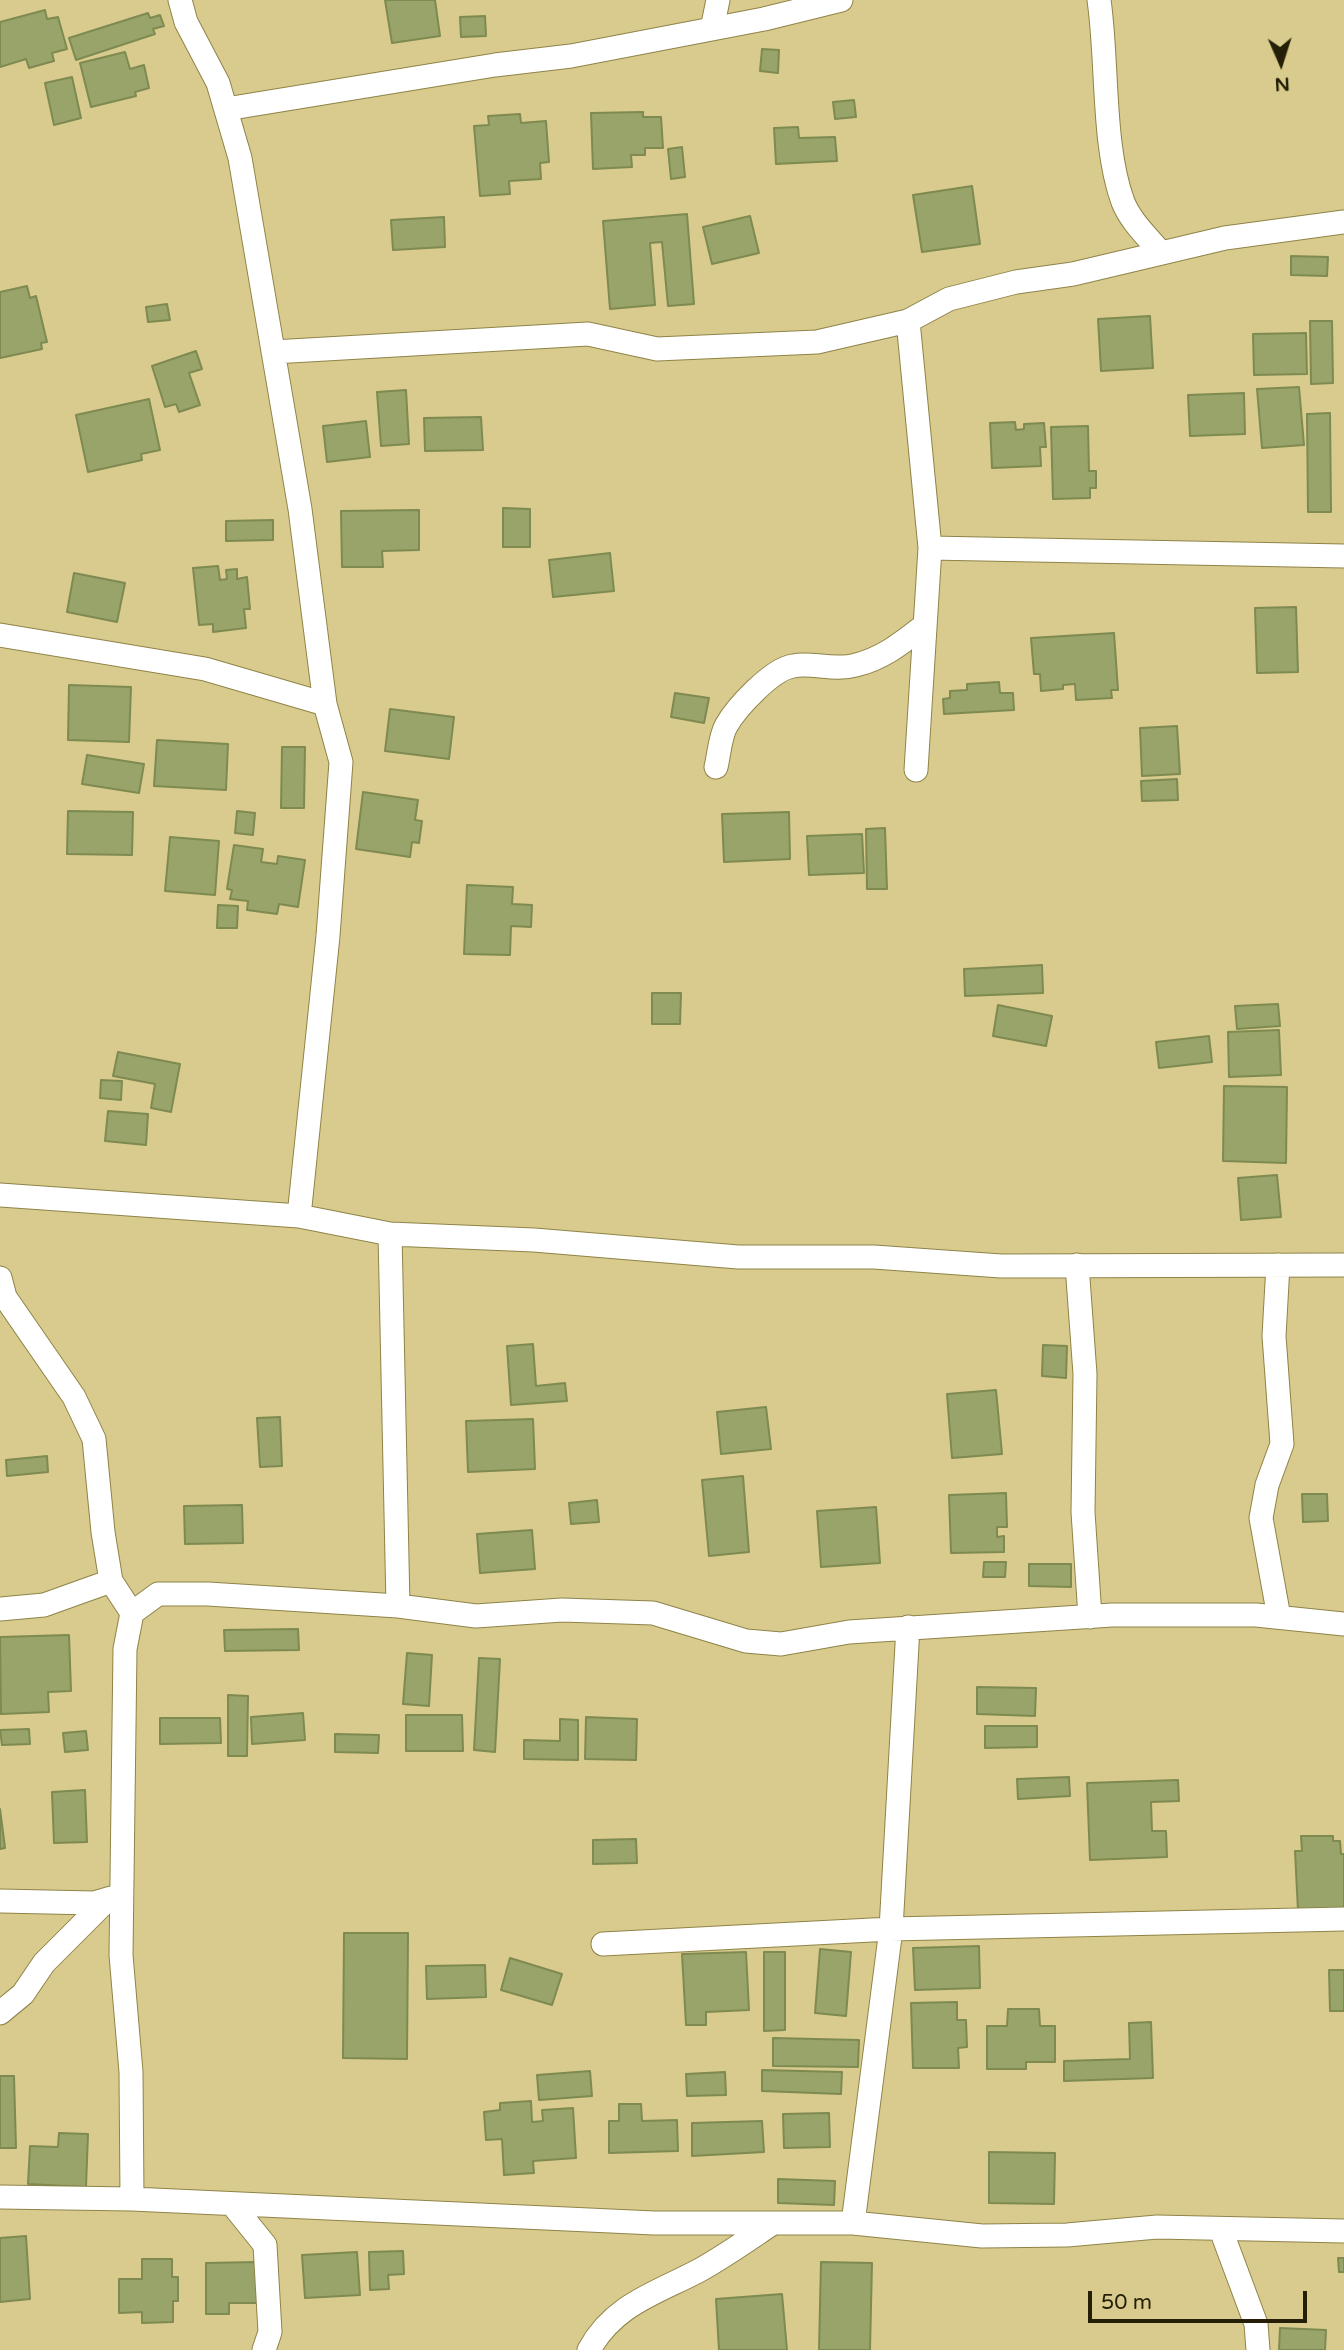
<!DOCTYPE html>
<html>
<head>
<meta charset="utf-8">
<style>
  body { margin:0 }
  #map { position:relative; width:1344px; height:2350px; overflow:hidden; background:#d8cb8d; font-family:"Varela Round",sans-serif }
  canvas { display:block }
  .north { position:absolute; left:1246px; top:28px; width:70px; height:70px; -webkit-text-stroke:5px #d8cb8d; paint-order:stroke; rotate:177deg; font-size:19px; font-weight:700; line-height:28px; text-align:center; color:#241f06 }
  .north::after { content:''; display:block; margin:auto; width:24px; height:32px; background:#241f06; clip-path:polygon(50% 0,100% 100%,50% 72%,0 100%) }
  .scale { position:absolute; left:1088px; top:2291px; width:219px; height:32px; box-sizing:border-box; border:4px solid #241f06; border-top:0; padding-left:9px; font-size:21px; line-height:24px; white-space:nowrap; color:#241f06; -webkit-text-stroke:5px #d8cb8d; paint-order:stroke }
</style>
</head>
<body>
<div id="map">
<canvas width="1344" height="2350"></canvas>
<div class="north">N</div>
<div class="scale">50 m</div>
</div>
<script>
const c = document.querySelector('canvas').getContext('2d');
c.lineJoin = 'round';
function fillPath(path, color) { c.fillStyle = color; c.fill(path, 'evenodd'); }
function strokePath(path, color, width, dash) { c.strokeStyle = color; c.lineWidth = width; c.lineCap = dash ? 'butt' : 'round'; c.setLineDash(dash || []); c.stroke(path); }
const building = new Path2D(`
  M 385,0 L 435,0 L 440,36 L 392,43 Z
  M 45,10 L 47,19 L 58,17 L 67,49 L 52,53 L 54,61 L 29,68 L 26,59 L 0,67 L 0,22 Z
  M 148,13 L 150,18 L 160,15 L 164,26 L 153,29 L 155,34 L 76,60 L 69,38 Z
  M 485,16 L 486,36 L 461,37 L 460,17 Z
  M 762,49 L 779,50 L 778,73 L 760,71 Z
  M 125,52 L 130,69 L 144,65 L 149,88 L 135,92 L 136,96 L 91,107 L 80,63 Z
  M 72,77 L 81,118 L 54,125 L 45,83 Z
  M 854,100 L 856,117 L 835,119 L 833,102 Z
  M 643,112 L 643,117 L 661,117 L 663,148 L 645,148 L 645,155 L 631,155 L 632,167 L 593,169 L 591,113 Z
  M 520,114 L 521,123 L 546,121 L 549,162 L 540,163 L 541,179 L 509,181 L 510,194 L 480,196 L 474,126 L 489,125 L 488,116 Z
  M 798,127 L 799,138 L 835,137 L 837,161 L 776,164 L 774,128 Z
  M 682,147 L 685,177 L 671,179 L 668,149 Z
  M 972,186 L 980,244 L 922,252 L 913,195 Z
  M 687,214 L 694,304 L 668,306 L 662,242 L 650,243 L 655,305 L 610,309 L 603,221 Z
  M 750,216 L 759,253 L 712,264 L 703,227 Z
  M 444,217 L 445,247 L 393,250 L 391,220 Z
  M 1291,256 L 1328,257 L 1327,276 L 1291,275 Z
  M 27,286 L 30,298 L 36,296 L 47,342 L 41,343 L 42,349 L 0,358 L 0,292 Z
  M 167,304 L 170,320 L 148,322 L 146,307 Z
  M 1150,316 L 1153,368 L 1101,371 L 1098,319 Z
  M 1310,321 L 1332,321 L 1333,383 L 1311,384 Z
  M 1306,333 L 1307,374 L 1254,375 L 1253,334 Z
  M 196,351 L 202,369 L 189,373 L 200,405 L 179,412 L 176,404 L 165,407 L 152,366 Z
  M 1299,387 L 1304,445 L 1262,448 L 1257,389 Z
  M 406,390 L 409,444 L 381,446 L 377,392 Z
  M 1244,393 L 1245,434 L 1190,436 L 1188,395 Z
  M 149,399 L 160,450 L 141,454 L 142,460 L 88,472 L 76,415 Z
  M 1330,413 L 1331,512 L 1308,512 L 1307,414 Z
  M 481,417 L 483,450 L 425,451 L 424,418 Z
  M 366,421 L 370,457 L 327,462 L 323,426 Z
  M 1015,422 L 1016,430 L 1024,429 L 1024,424 L 1044,423 L 1046,447 L 1040,447 L 1041,466 L 992,468 L 990,423 Z
  M 1088,426 L 1089,471 L 1096,471 L 1096,488 L 1090,488 L 1090,498 L 1053,499 L 1051,427 Z
  M 503,508 L 530,509 L 530,547 L 503,547 Z
  M 419,510 L 419,550 L 382,551 L 383,567 L 342,567 L 341,511 Z
  M 273,520 L 273,540 L 226,541 L 226,521 Z
  M 610,553 L 614,591 L 553,597 L 549,560 Z
  M 218,566 L 220,580 L 227,579 L 226,570 L 237,569 L 237,579 L 247,577 L 250,609 L 244,609 L 246,628 L 213,632 L 213,624 L 199,625 L 193,568 Z
  M 74,573 L 125,583 L 117,622 L 67,612 Z
  M 1296,607 L 1298,672 L 1257,673 L 1255,608 Z
  M 1114,633 L 1118,690 L 1111,690 L 1112,698 L 1076,700 L 1075,684 L 1063,685 L 1063,689 L 1041,691 L 1040,674 L 1034,674 L 1031,638 Z
  M 999,682 L 1000,693 L 1013,693 L 1014,710 L 944,714 L 943,699 L 950,698 L 950,691 L 967,690 L 967,684 Z
  M 69,685 L 131,687 L 129,742 L 68,740 Z
  M 675,693 L 709,698 L 704,723 L 671,717 Z
  M 390,709 L 454,717 L 449,759 L 385,751 Z
  M 1177,726 L 1180,774 L 1142,776 L 1140,728 Z
  M 157,740 L 228,744 L 226,790 L 154,786 Z
  M 282,747 L 305,747 L 304,808 L 281,808 Z
  M 87,755 L 144,764 L 139,793 L 82,784 Z
  M 1177,779 L 1178,800 L 1142,801 L 1141,781 Z
  M 363,792 L 418,800 L 415,820 L 422,821 L 419,843 L 412,842 L 410,857 L 356,849 Z
  M 68,811 L 133,812 L 132,855 L 67,854 Z
  M 237,811 L 255,813 L 253,835 L 235,833 Z
  M 789,812 L 790,859 L 724,862 L 722,814 Z
  M 885,828 L 887,889 L 867,889 L 866,829 Z
  M 862,834 L 864,873 L 809,875 L 807,836 Z
  M 170,837 L 219,841 L 215,895 L 165,891 Z
  M 234,845 L 263,849 L 261,862 L 277,864 L 278,856 L 305,860 L 298,907 L 279,904 L 277,914 L 247,910 L 248,901 L 230,899 L 232,890 L 227,889 Z
  M 467,885 L 513,887 L 512,904 L 532,905 L 531,927 L 511,926 L 510,955 L 464,954 Z
  M 218,905 L 238,906 L 237,928 L 217,928 Z
  M 1042,965 L 1043,993 L 965,996 L 964,969 Z
  M 652,993 L 681,993 L 680,1024 L 652,1024 Z
  M 1278,1004 L 1280,1026 L 1237,1029 L 1235,1006 Z
  M 998,1005 L 1052,1016 L 1046,1046 L 993,1036 Z
  M 1279,1030 L 1281,1075 L 1229,1077 L 1228,1032 Z
  M 1209,1036 L 1212,1062 L 1159,1068 L 1156,1042 Z
  M 118,1052 L 180,1064 L 171,1112 L 151,1108 L 155,1084 L 113,1076 Z
  M 101,1080 L 122,1081 L 121,1100 L 100,1098 Z
  M 1224,1086 L 1287,1087 L 1286,1163 L 1223,1161 Z
  M 108,1111 L 148,1114 L 146,1145 L 105,1141 Z
  M 1277,1175 L 1281,1217 L 1241,1220 L 1238,1178 Z
  M 533,1344 L 536,1386 L 565,1383 L 567,1401 L 511,1405 L 507,1346 Z
  M 1043,1345 L 1067,1346 L 1066,1378 L 1042,1376 Z
  M 996,1390 L 1002,1454 L 952,1458 L 947,1394 Z
  M 766,1407 L 771,1449 L 721,1454 L 717,1412 Z
  M 280,1417 L 282,1466 L 260,1467 L 257,1418 Z
  M 533,1419 L 535,1469 L 468,1472 L 466,1421 Z
  M 47,1456 L 48,1472 L 7,1476 L 6,1460 Z
  M 743,1476 L 749,1552 L 709,1556 L 702,1480 Z
  M 1006,1493 L 1007,1527 L 997,1527 L 997,1537 L 1004,1536 L 1004,1552 L 951,1553 L 949,1495 Z
  M 1302,1494 L 1327,1494 L 1328,1521 L 1303,1522 Z
  M 597,1500 L 599,1522 L 571,1524 L 569,1503 Z
  M 242,1505 L 243,1543 L 185,1544 L 184,1506 Z
  M 876,1507 L 880,1563 L 821,1567 L 817,1511 Z
  M 532,1530 L 535,1569 L 480,1573 L 477,1534 Z
  M 984,1562 L 1006,1562 L 1005,1577 L 983,1577 Z
  M 1029,1564 L 1071,1564 L 1071,1587 L 1029,1586 Z
  M 298,1629 L 299,1650 L 225,1651 L 224,1630 Z
  M 69,1635 L 71,1691 L 48,1692 L 49,1712 L 1,1714 L 0,1637 Z
  M 407,1653 L 432,1655 L 429,1706 L 403,1704 Z
  M 479,1658 L 500,1659 L 495,1752 L 474,1750 Z
  M 977,1687 L 1036,1688 L 1035,1716 L 977,1714 Z
  M 228,1695 L 248,1696 L 247,1756 L 228,1756 Z
  M 303,1713 L 305,1740 L 252,1744 L 251,1717 Z
  M 406,1715 L 462,1715 L 463,1751 L 406,1751 Z
  M 586,1717 L 637,1719 L 636,1760 L 585,1759 Z
  M 160,1718 L 220,1718 L 221,1743 L 160,1744 Z
  M 560,1719 L 578,1720 L 578,1760 L 524,1759 L 524,1740 L 560,1741 Z
  M 985,1726 L 1037,1726 L 1037,1747 L 985,1748 Z
  M 29,1729 L 30,1744 L 2,1745 L 0,1730 Z
  M 86,1731 L 88,1750 L 65,1752 L 63,1733 Z
  M 335,1734 L 379,1735 L 378,1753 L 335,1752 Z
  M 1069,1777 L 1070,1796 L 1018,1799 L 1017,1779 Z
  M 1178,1780 L 1179,1801 L 1151,1802 L 1152,1831 L 1166,1831 L 1167,1857 L 1090,1860 L 1087,1783 Z
  M 85,1790 L 87,1842 L 54,1843 L 52,1792 Z
  M 0,1809 L 5,1848 L 0,1849 Z
  M 1301,1836 L 1333,1836 L 1333,1841 L 1340,1841 L 1341,1854 L 1344,1854 L 1344,1909 L 1298,1911 L 1295,1851 L 1302,1851 Z
  M 636,1839 L 637,1863 L 593,1864 L 593,1840 Z
  M 344,1933 L 408,1933 L 407,2059 L 343,2058 Z
  M 979,1946 L 980,1988 L 915,1990 L 913,1948 Z
  M 820,1949 L 851,1952 L 846,2016 L 815,2013 Z
  M 746,1952 L 749,2010 L 706,2012 L 706,2025 L 686,2025 L 682,1954 Z
  M 764,1952 L 785,1952 L 785,2030 L 764,2031 Z
  M 510,1958 L 562,1974 L 552,2005 L 501,1990 Z
  M 485,1965 L 486,1997 L 427,1999 L 426,1966 Z
  M 1329,1970 L 1344,1970 L 1344,2011 L 1330,2011 Z
  M 957,2002 L 957,2020 L 966,2020 L 967,2047 L 958,2048 L 959,2068 L 913,2068 L 911,2003 Z
  M 1008,2009 L 1039,2009 L 1040,2026 L 1055,2026 L 1055,2062 L 1026,2062 L 1026,2069 L 987,2069 L 987,2026 L 1007,2026 Z
  M 1151,2022 L 1153,2078 L 1064,2081 L 1064,2061 L 1130,2059 L 1129,2023 Z
  M 773,2038 L 859,2040 L 858,2067 L 773,2066 Z
  M 762,2070 L 842,2072 L 841,2094 L 762,2091 Z
  M 590,2071 L 592,2096 L 539,2100 L 537,2075 Z
  M 725,2072 L 726,2095 L 687,2096 L 686,2074 Z
  M 0,2076 L 14,2076 L 16,2148 L 0,2148 Z
  M 531,2101 L 532,2122 L 543,2121 L 542,2110 L 573,2108 L 576,2158 L 533,2161 L 534,2173 L 504,2175 L 502,2139 L 486,2140 L 484,2112 L 500,2110 L 500,2103 Z
  M 619,2104 L 641,2104 L 642,2121 L 677,2120 L 678,2151 L 609,2153 L 609,2121 L 619,2121 Z
  M 829,2113 L 830,2147 L 784,2148 L 783,2114 Z
  M 762,2121 L 764,2152 L 692,2156 L 692,2123 Z
  M 59,2133 L 88,2134 L 86,2187 L 28,2184 L 30,2146 L 58,2147 Z
  M 989,2152 L 1055,2153 L 1054,2204 L 989,2203 Z
  M 778,2179 L 835,2181 L 834,2205 L 778,2203 Z
  M 26,2236 L 30,2299 L 0,2302 L 0,2238 Z
  M 403,2251 L 404,2274 L 388,2275 L 389,2289 L 370,2290 L 369,2252 Z
  M 357,2252 L 360,2295 L 305,2298 L 302,2255 Z
  M 1338,2258 L 1344,2258 L 1344,2272 L 1339,2272 Z
  M 142,2259 L 172,2259 L 172,2277 L 178,2277 L 178,2301 L 173,2301 L 173,2322 L 142,2323 L 142,2312 L 119,2313 L 119,2279 L 142,2279 Z
  M 258,2262 L 258,2303 L 229,2303 L 229,2314 L 206,2314 L 206,2263 Z
  M 821,2262 L 872,2263 L 870,2350 L 819,2350 Z
  M 782,2294 L 787,2350 L 719,2350 L 716,2299 Z
  M 1280,2328 L 1326,2330 L 1325,2350 L 1279,2350 Z`);
fillPath(building, '#98a46a');
strokePath(building, '#7e8a50', 2);
const minor = new Path2D(`
  M 180,0 L 186,22 L 218,83 L 240,158 L 300,509 L 325,704 L 341,762 L 328,936 L 299,1216
  M 1099,0 C 1108,62 1102,145 1123,202 C 1131,222 1148,237 1161,253
  M 712,29 L 718,0
  M 226,109 L 495,65 L 571,56 L 764,19 L 841,0
  M 908,321 L 930,548 L 916,770
  M 273,352 L 588,334 L 657,349 L 817,342 L 908,321 L 949,299 L 1016,282 L 1073,274 L 1225,238 L 1344,222
  M 930,548 L 1344,556
  M 0,635 L 205,669 L 325,704
  M 716,767 C 719,755 720,737 726,726 C 736,708 772,669 793,666 C 812,662 834,671 856,665 C 884,658 903,642 925,625
  M 0,1195 L 299,1216 L 390,1234 L 534,1240 L 738,1257 L 874,1257 L 1001,1266 L 1344,1265
  M 390,1234 L 398,1606
  M 1077,1265 L 1085,1374 L 1083,1512 L 1090,1617
  M 1278,1265 L 1274,1336 L 1282,1444 L 1267,1485 L 1261,1518 L 1279,1617
  M 0,1278 L 5,1297 L 74,1397 L 94,1439 L 103,1532 L 111,1581 L 132,1613
  M 0,1609 L 44,1605 L 111,1581
  M 0,1901 L 94,1903 L 111,1898
  M 603,1944 L 891,1929 L 1344,1919
  M 0,2013 L 23,1994 L 44,1963 L 108,1899
  M 0,2197 L 132,2199 L 654,2223 L 853,2223 L 982,2236 L 1067,2235 L 1157,2227 L 1344,2231
  M 132,2199 L 131,2072 L 121,1955 L 125,1649 L 132,1613 L 158,1594 L 208,1594 L 398,1606 L 476,1616 L 562,1610 L 653,1613 L 746,1641 L 781,1644 L 849,1632 L 1112,1615 L 1256,1615 L 1344,1624
  M 232,2204 L 265,2245 L 270,2332 L 264,2350
  M 853,2223 L 891,1929 L 908,1627
  M 1221,2230 L 1256,2324 L 1258,2350
  M 589,2350 C 614,2304 657,2293 700,2270 C 725,2256 749,2239 773,2223`);
strokePath(minor, '#8f8348', 25);
strokePath(minor, '#fff', 23);
</script>
</body>
</html>
